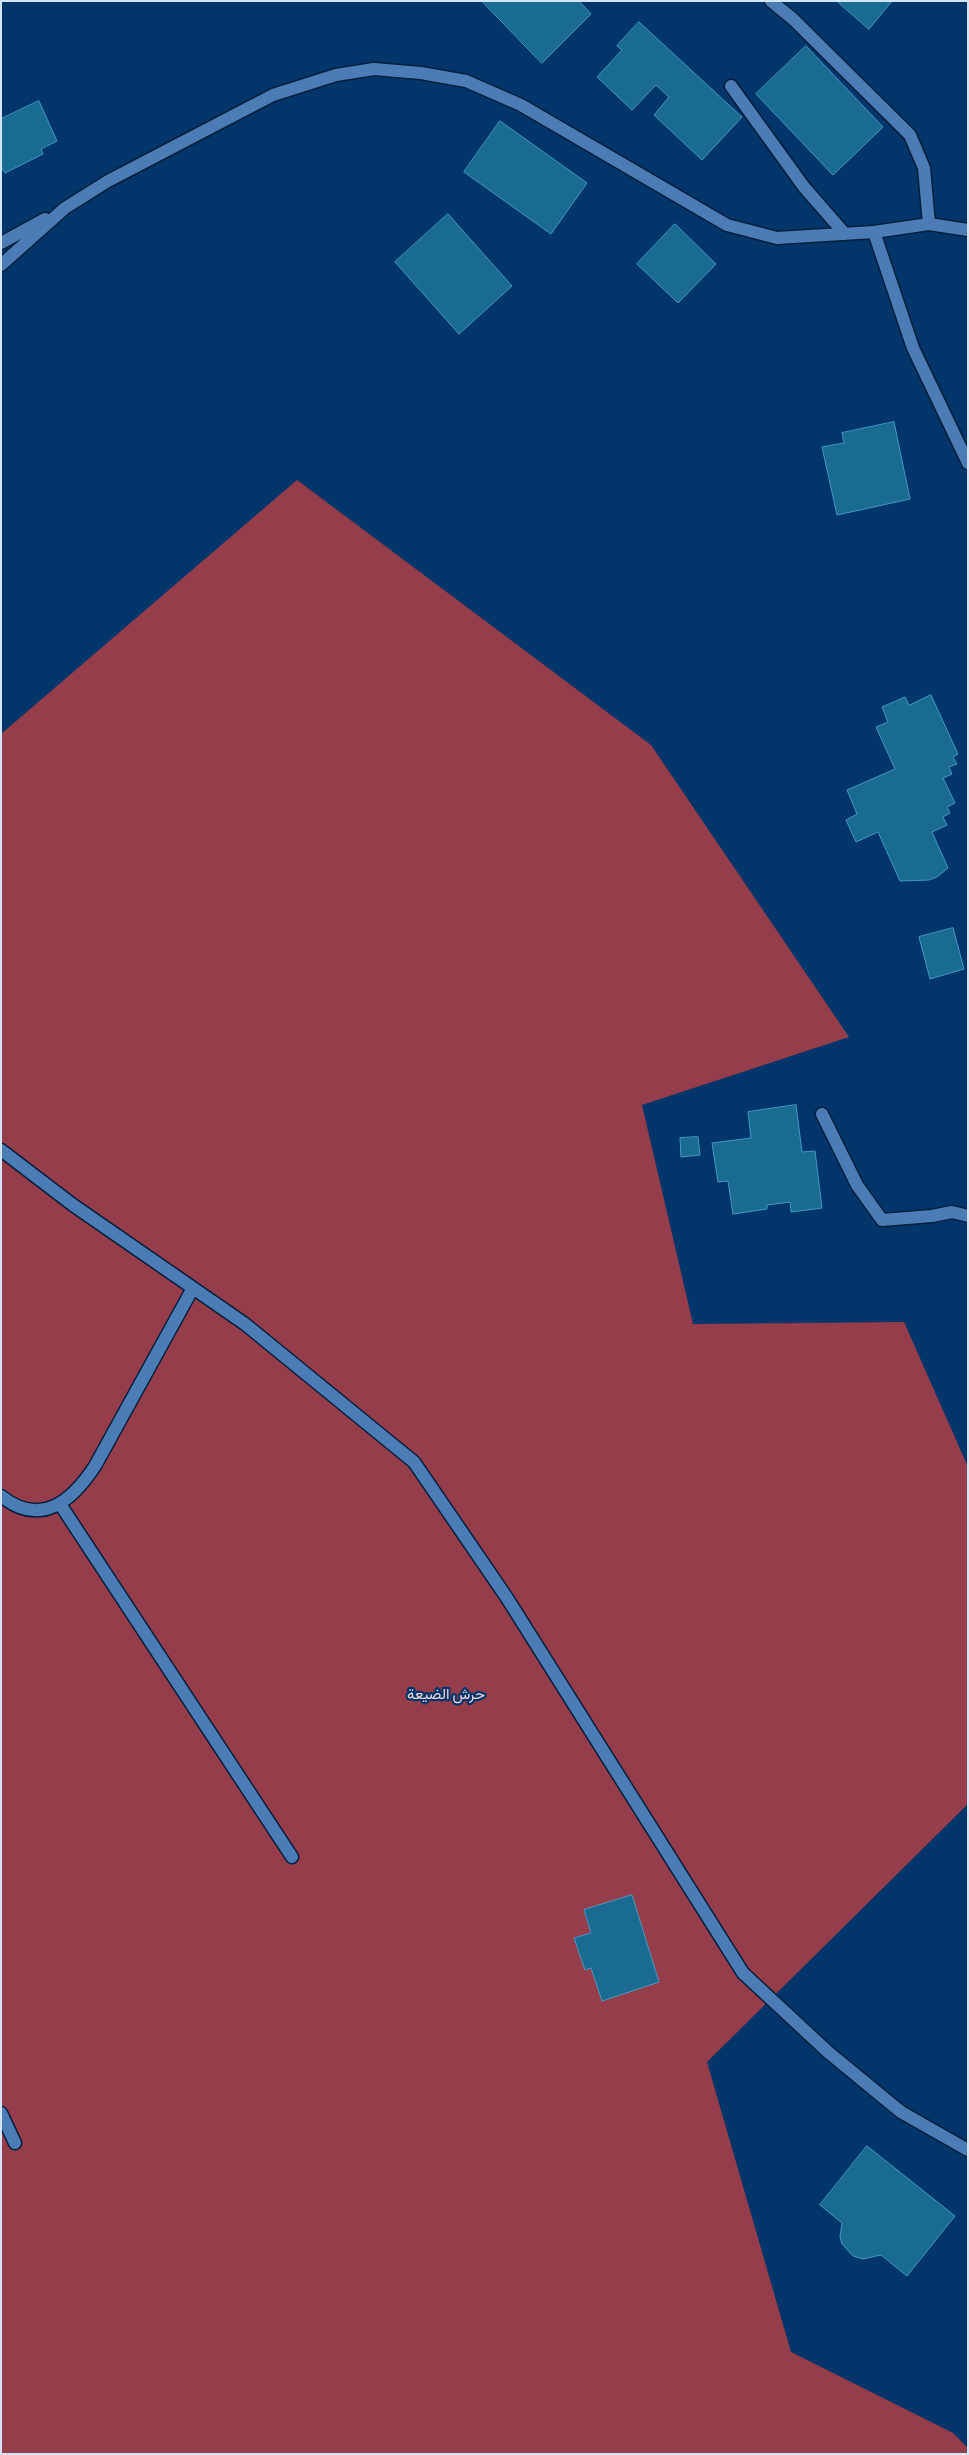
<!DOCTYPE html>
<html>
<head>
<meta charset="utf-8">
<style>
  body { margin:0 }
  #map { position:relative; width:969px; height:2455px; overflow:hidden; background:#02366b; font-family:Barlow,sans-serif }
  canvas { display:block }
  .frame { position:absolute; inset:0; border:2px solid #d5e5f8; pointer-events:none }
</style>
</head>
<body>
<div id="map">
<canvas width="969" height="2455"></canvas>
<div class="frame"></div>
</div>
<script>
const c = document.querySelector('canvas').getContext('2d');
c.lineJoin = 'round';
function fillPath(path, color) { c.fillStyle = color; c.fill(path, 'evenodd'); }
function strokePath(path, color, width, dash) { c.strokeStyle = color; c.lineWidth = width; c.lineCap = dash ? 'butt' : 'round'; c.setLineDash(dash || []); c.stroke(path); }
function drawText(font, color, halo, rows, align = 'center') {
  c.font = font + ' Barlow,Vazirmatn,sans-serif'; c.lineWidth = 4.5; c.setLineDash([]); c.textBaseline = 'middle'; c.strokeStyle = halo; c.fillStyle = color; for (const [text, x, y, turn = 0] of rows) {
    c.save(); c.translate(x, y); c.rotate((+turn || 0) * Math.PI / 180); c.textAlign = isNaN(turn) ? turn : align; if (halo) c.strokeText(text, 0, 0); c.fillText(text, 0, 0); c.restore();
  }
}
fillPath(new Path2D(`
  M 297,480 L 651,745 L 849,1037 L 642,1105 L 693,1324 L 904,1322 L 968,1467 L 968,1804 L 707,2062 L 791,2352 L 953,2433 L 968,2448 L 968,2454 L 1,2454 L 1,734 Z`), '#953d4a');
const building = new Path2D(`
  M 482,1 L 579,1 L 591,14 L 542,63 Z
  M 837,1 L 892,1 L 869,29 Z
  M 639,22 L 742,117 L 702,160 L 654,115 L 669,97 L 656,85 L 632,110 L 597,77 L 622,50 L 617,46 Z
  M 806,46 L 883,127 L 833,175 L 756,94 Z
  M 39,101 L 57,141 L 41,149 L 43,154 L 5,173 L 1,167 L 1,119 Z
  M 500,121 L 587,183 L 551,234 L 464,172 Z
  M 448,214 L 512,286 L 459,334 L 395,262 Z
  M 675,224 L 716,264 L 678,303 L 637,264 Z
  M 894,422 L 910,499 L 837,515 L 822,447 L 844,443 L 842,433 Z
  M 931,695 L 958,754 L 953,757 L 957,764 L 949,767 L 952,774 L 943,778 L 955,803 L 947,807 L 950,813 L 943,817 L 947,825 L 932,832 L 948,868 L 937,877 L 929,880 L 900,881 L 878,832 L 856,842 L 846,820 L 857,814 L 847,790 L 895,769 L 876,727 L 888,722 L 882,707 L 905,697 L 909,705 Z
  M 953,928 L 964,969 L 930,979 L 919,937 Z
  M 796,1105 L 802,1152 L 815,1151 L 822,1208 L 791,1212 L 790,1202 L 767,1205 L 767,1209 L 733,1214 L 728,1181 L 718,1182 L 712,1143 L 751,1138 L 748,1112 Z
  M 698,1137 L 700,1155 L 681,1157 L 680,1138 Z
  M 632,1895 L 659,1982 L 602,2001 L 591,1968 L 585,1970 L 574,1938 L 591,1933 L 584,1910 Z
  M 867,2146 L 955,2216 L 907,2276 L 881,2255 L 863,2259 L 853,2256 L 842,2244 L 840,2237 L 842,2223 L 820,2205 Z`);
fillPath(building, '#196b90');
strokePath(building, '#4399c5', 1);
const minor = new Path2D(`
  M 771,1 L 793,19 L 910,135 L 924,168 L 929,224
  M 731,86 L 804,187 L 845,234
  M 874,232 L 913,348 L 968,463
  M 1,243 L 45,219
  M 1,265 L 65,208 L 108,181 L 273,95 L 336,75 L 374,69 L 421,73 L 466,81 L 521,105 L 727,225 L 777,238 L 874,232 L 929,224 L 968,230
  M 822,1114 L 857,1185 L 882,1220 L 932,1216 L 952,1212 L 968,1216
  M 1,1150 L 73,1205 L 245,1324 L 414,1462 L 507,1598 L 743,1973 L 828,2052 L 901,2112 L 968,2150
  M 1,1496 C 41,1528 72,1501 95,1466 L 193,1288
  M 60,1504 L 292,1857
  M 1,2113 L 15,2143`);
strokePath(minor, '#051e3b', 15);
strokePath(minor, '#4b7cb6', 12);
drawText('15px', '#f0d5d6', '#02366b', [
  ["حرش الضيعة",446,1694]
]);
</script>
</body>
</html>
